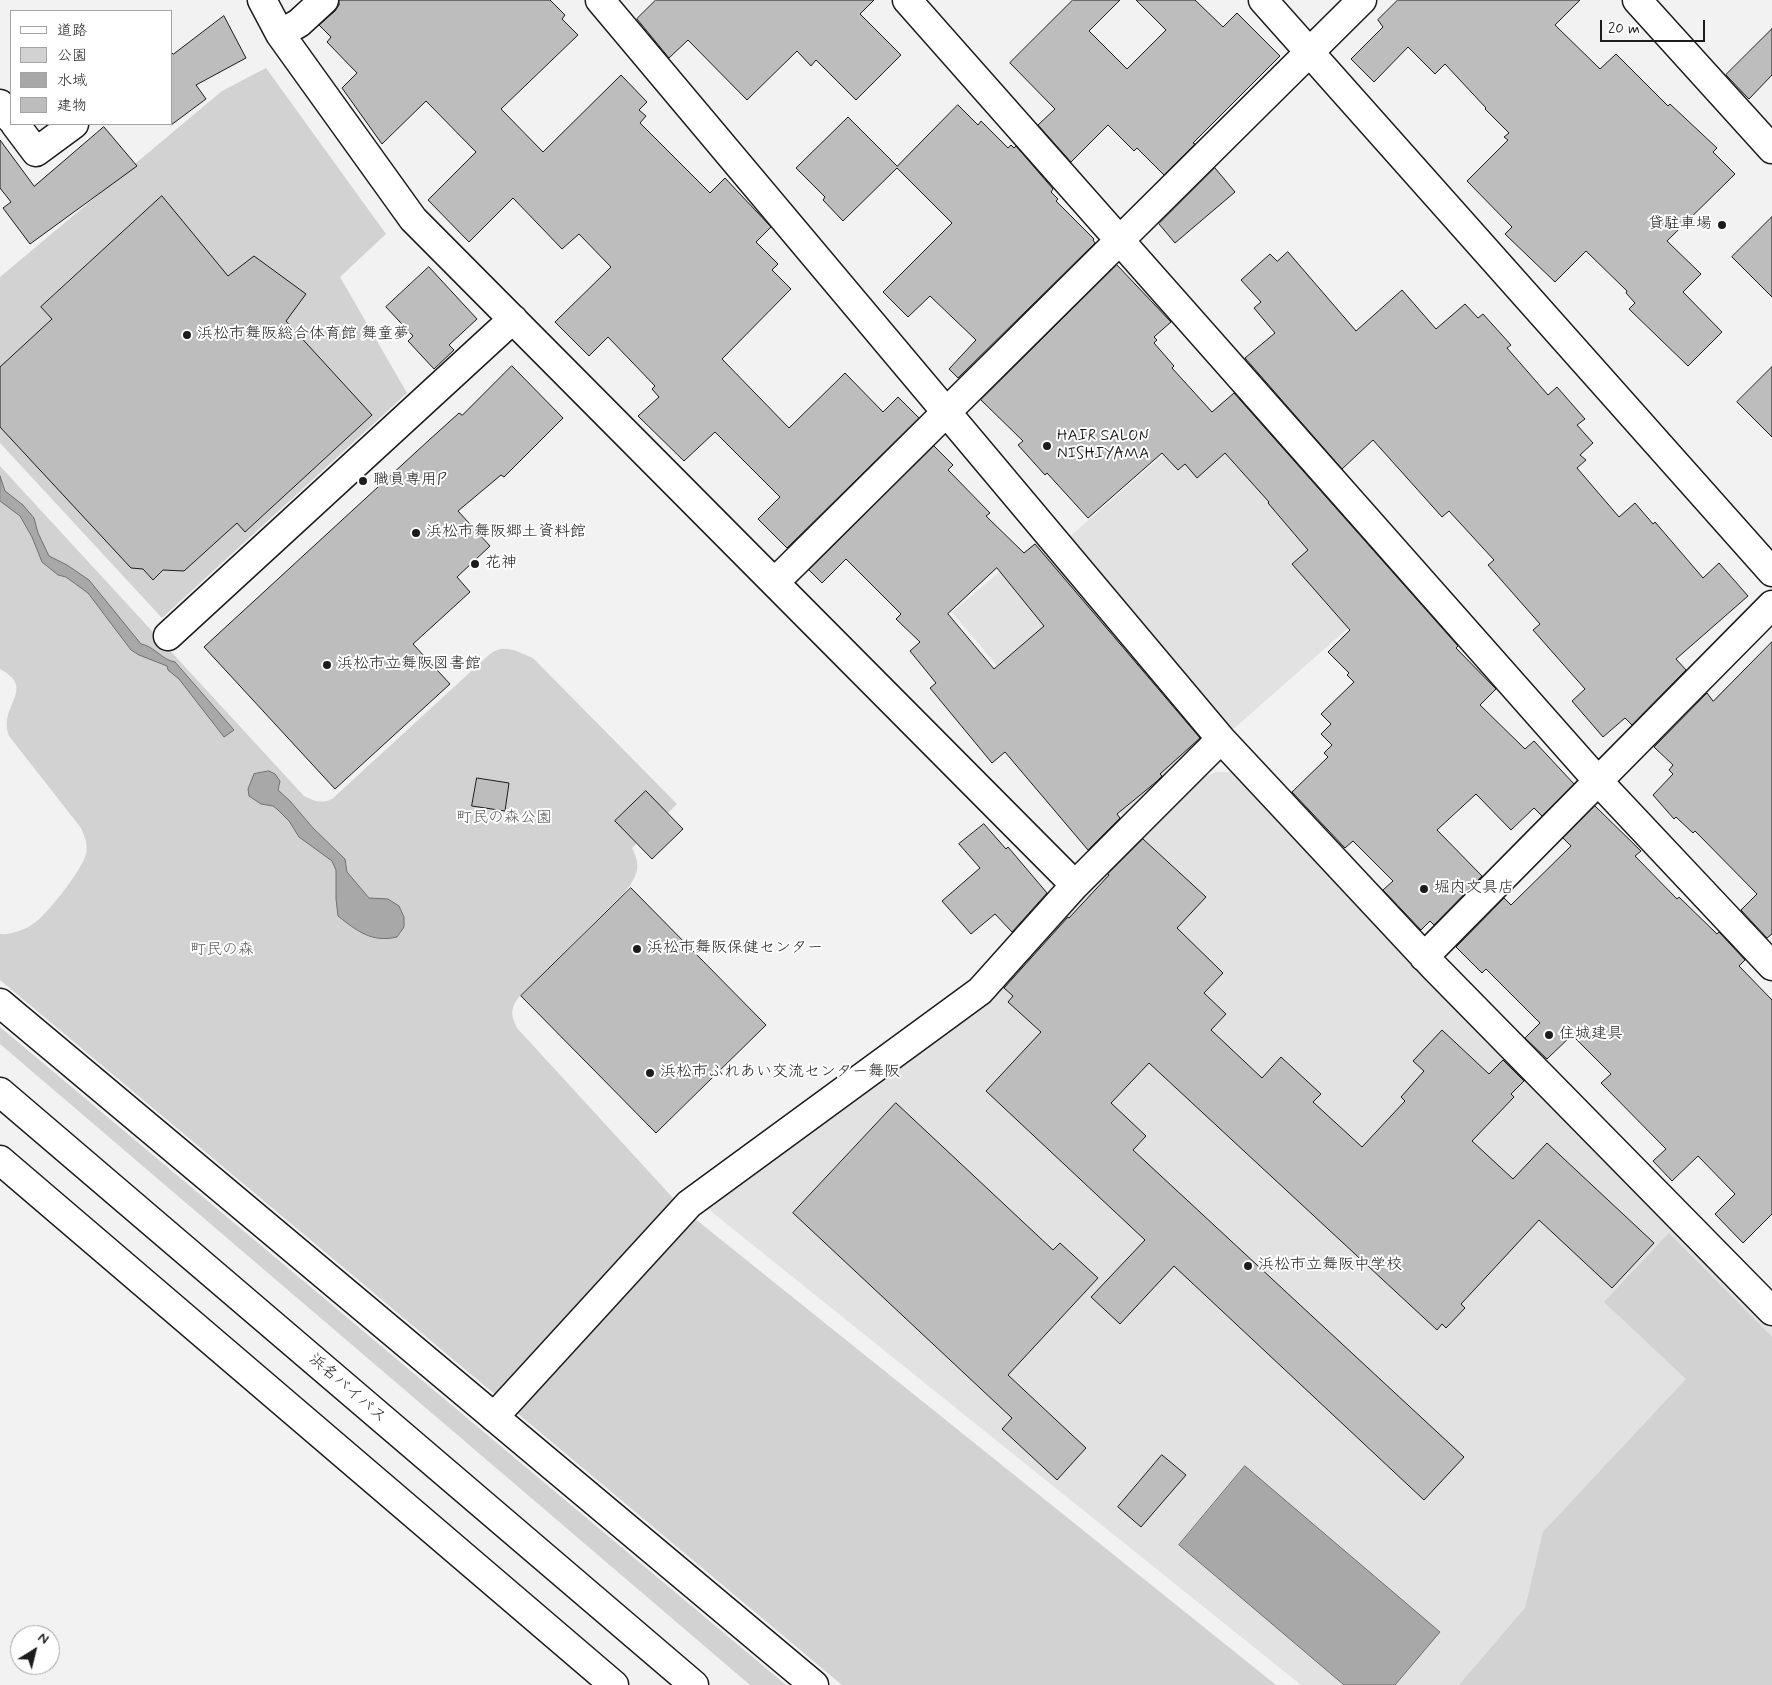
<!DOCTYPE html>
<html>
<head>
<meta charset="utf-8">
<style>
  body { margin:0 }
  #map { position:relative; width:1772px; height:1685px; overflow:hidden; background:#f2f2f2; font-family:Mynerve,"Klee One",sans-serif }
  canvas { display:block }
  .legend { position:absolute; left:10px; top:10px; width:162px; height:115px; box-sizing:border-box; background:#fff; border:1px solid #a4a4a4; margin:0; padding:6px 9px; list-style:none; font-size:15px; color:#1c1c1c }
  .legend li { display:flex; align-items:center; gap:10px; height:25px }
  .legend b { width:25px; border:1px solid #a4a4a4 }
  .north { position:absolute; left:10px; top:1625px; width:50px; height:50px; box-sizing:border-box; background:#fff; border:1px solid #a4a4a4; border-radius:50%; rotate:36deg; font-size:14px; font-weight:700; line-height:20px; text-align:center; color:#1c1c1c }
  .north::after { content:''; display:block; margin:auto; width:18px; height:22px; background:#1c1c1c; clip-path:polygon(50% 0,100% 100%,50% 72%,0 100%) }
  .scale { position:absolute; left:1600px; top:20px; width:105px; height:22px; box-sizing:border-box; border:2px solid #1c1c1c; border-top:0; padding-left:6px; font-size:15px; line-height:18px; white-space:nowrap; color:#1c1c1c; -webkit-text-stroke:4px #fff; paint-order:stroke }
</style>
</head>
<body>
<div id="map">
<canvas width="1772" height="1685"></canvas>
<ul class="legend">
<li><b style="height:6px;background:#fff"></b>道路</li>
<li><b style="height:14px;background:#d2d2d2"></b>公園</li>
<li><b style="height:14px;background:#a8a8a8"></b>水域</li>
<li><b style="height:14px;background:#bdbdbd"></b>建物</li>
</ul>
<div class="north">N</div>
<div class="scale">20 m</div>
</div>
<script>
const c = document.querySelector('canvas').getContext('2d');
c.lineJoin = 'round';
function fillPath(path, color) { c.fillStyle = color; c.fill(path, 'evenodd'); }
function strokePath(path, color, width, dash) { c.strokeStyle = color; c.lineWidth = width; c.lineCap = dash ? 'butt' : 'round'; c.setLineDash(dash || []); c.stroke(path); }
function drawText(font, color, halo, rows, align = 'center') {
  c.font = font + ' Mynerve,"Klee One",sans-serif'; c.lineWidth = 4; c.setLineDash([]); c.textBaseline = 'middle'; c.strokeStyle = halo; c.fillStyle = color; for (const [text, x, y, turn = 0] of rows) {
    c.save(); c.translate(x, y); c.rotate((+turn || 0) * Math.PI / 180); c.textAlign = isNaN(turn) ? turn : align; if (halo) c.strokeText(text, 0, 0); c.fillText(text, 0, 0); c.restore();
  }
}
fillPath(new Path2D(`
  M 1238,389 L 1405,578 L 1230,732 L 1067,539 Z
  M 1039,539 L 1205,736 L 1124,817 L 952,612 Z
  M 1216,772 L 1232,772 L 1249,781 L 1772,1323 L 1772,1685 L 1301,1685 L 708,1209 L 989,1001 L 1085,893 L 1198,780 Z`), '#e2e2e2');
fillPath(new Path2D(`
  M 266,68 L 386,234 L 340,277 L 407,393 L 162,618 L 0,443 L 0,277 L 222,91 Z
  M 0,466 L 304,796 C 314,801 321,804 332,799 L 490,654 C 505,643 517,652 533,658 L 677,804 L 632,848 C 642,867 637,876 625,892 L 518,998 C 510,1009 511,1016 517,1028 L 684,1210 L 1276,1685 L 842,1685 L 0,980 L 0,934 C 10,935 25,930 33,924 C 46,916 80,872 85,857 C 89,847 85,837 81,828 L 9,736 C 0,712 22,698 15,682 C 12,676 5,672 0,669 Z
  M 0,1027 L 786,1685 L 750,1685 L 0,1044 Z
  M 1669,1233 L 1772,1337 L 1772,1685 L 1459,1685 L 1525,1608 L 1543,1532 L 1686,1379 L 1604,1302 Z`), '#d2d2d2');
const water = new Path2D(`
  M 0,476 L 5,491 L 23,505 L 34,518 L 38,533 L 49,556 L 67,565 L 89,580 L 141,644 C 154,646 162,660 175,662 L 234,730 L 224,737 L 179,679 L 168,670 L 167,666 L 139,655 L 131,650 L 88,593 L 66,577 L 58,575 L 42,562 L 32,537 L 20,516 L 0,501 Z
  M 269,771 L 275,774 L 280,781 L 278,790 L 290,801 L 313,828 L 345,859 L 347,872 L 369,898 L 388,899 L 399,906 L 404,917 L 404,927 L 397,937 C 372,943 357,931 338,916 L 336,899 L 336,870 L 332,861 L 299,837 L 289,821 L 277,809 L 273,806 L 261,804 L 249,796 L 248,789 L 254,774 Z
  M 1245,1466 L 1440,1632 L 1395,1685 L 1344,1685 L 1179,1545 Z`);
fillPath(water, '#a8a8a8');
strokePath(water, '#707070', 1);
const building = new Path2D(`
  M 339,0 L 550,0 L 565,15 L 562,19 L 578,35 L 501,109 L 543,152 L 621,75 L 647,102 L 639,110 L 646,116 L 640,123 L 710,193 L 725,178 L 771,227 L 756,242 L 778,264 L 772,270 L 791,289 L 722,359 L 789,428 L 845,373 L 883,412 L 898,397 L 919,418 L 787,548 L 758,519 L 780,497 L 715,432 L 684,461 L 638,416 L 659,397 L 652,389 L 655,386 L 608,337 L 589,356 L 555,322 L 611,267 L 579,234 L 562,249 L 513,198 L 469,242 L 428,200 L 476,152 L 426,101 L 382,144 L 342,88 L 357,73 L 327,42 L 331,37 L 319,25 L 335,11 L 339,5 Z
  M 656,0 L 874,0 L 860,14 L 901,55 L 856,100 L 816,60 L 811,66 L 797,51 L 747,100 L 688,40 L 669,58 L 637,19 Z
  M 1073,0 L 1120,0 L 1089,31 L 1127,69 L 1166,30 L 1136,0 L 1195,0 L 1223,27 L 1237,13 L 1280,56 L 1193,143 L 1195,144 L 1164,175 L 1137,148 L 1134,151 L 1108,125 L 1071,162 L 1038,125 L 1055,109 L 1010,63 Z
  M 1398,0 L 1580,0 L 1555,25 L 1600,69 L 1616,54 L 1668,106 L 1670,104 L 1717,148 L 1713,152 L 1735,174 L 1667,241 L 1701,274 L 1683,292 L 1722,332 L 1688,366 L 1629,309 L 1635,303 L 1626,293 L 1627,291 L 1586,251 L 1555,282 L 1505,234 L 1512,227 L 1467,181 L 1508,140 L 1504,137 L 1509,133 L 1485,109 L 1486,108 L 1445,64 L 1435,74 L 1408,47 L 1374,82 L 1351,59 L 1383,27 L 1378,20 Z
  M 224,16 L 246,58 L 196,85 L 206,99 L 171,125 L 171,52 L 173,54 Z
  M 1772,29 L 1772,75 L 1749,99 L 1726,75 Z
  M 958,105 L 978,125 L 981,121 L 1008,148 L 1011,145 L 1014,148 L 1016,146 L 1053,189 L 1051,192 L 1058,199 L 1056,201 L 1094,239 L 1093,240 L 1095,243 L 958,378 L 949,369 L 976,340 L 930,296 L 908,317 L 883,292 L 952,223 L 897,168 L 843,221 L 823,200 L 825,197 L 796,168 L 848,117 L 897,166 Z
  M 104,127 L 137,166 L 30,244 L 3,208 L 11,202 L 0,188 L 0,140 L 34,186 Z
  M 1215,168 L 1235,192 L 1175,243 L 1159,224 Z
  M 162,196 L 228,276 L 254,256 L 306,294 L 286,321 L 372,415 L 245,532 L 237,523 L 184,571 L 163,570 L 153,580 L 143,569 L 131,568 L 0,427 L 0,367 L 52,319 L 41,307 Z
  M 1772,217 L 1772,297 L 1732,257 Z
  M 1288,252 L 1356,331 L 1402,290 L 1436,329 L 1465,304 L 1478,318 L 1483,314 L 1511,345 L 1507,348 L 1548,395 L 1557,387 L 1585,419 L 1577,425 L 1593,443 L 1580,455 L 1586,460 L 1577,468 L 1619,517 L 1635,503 L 1653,524 L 1655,522 L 1703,578 L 1719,563 L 1748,596 L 1676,659 L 1686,670 L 1632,725 L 1625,718 L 1603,737 L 1572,701 L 1585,689 L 1533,630 L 1540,624 L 1488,565 L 1494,560 L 1449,511 L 1442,517 L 1373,440 L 1342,469 L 1245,358 L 1275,333 L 1254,308 L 1261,302 L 1241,280 L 1270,254 L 1277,261 Z
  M 1117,265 L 1171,322 L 1154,337 L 1157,340 L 1154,343 L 1174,366 L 1172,368 L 1212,412 L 1234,393 L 1458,646 L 1456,648 L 1496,689 L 1480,705 L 1525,749 L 1534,741 L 1574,784 L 1542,816 L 1534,808 L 1511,830 L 1476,794 L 1437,830 L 1482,876 L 1434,925 L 1430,921 L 1421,930 L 1383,890 L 1393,881 L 1353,841 L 1345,848 L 1292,792 L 1328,757 L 1324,753 L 1332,745 L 1321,734 L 1331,724 L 1321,714 L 1354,682 L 1347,675 L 1349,673 L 1328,652 L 1350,630 L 1292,564 L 1308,550 L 1268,503 L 1269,502 L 1225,453 L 1197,478 L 1185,464 L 1178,470 L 1162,453 L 1088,518 L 1047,473 L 1045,475 L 1018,445 L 1023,441 L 981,400 Z
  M 429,267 L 477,319 L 449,345 L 454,350 L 434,369 L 408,341 L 413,336 L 386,307 Z
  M 512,366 L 563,418 L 504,477 L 501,475 L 458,511 L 490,546 L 457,577 L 470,592 L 413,644 L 450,684 L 335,789 L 204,647 L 428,441 L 459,413 L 462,415 Z
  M 1772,367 L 1772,437 L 1737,402 Z
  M 934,446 L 953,465 L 948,470 L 990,513 L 986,516 L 1024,553 L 1035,544 L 1200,738 L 1160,774 L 1162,776 L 1156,782 L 1117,814 L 1120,818 L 1088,850 L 1005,752 L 992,763 L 930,688 L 936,683 L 910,651 L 920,642 L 896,619 L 901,614 L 846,559 L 822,583 L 809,570 ZM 997,568 L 1044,626 L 994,669 L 948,614 Z
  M 1772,642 L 1772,934 L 1767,938 L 1741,910 L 1757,894 L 1695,831 L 1693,833 L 1676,817 L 1674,819 L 1653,795 L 1673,774 L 1669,770 L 1673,765 L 1654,747 L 1707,693 L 1713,701 Z
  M 477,778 L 509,783 L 505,811 L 472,806 Z
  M 646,791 L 683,829 L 652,859 L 615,821 Z
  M 1595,806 L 1641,851 L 1635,856 L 1677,899 L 1679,897 L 1717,934 L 1719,932 L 1745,960 L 1739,966 L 1772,1000 L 1772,1214 L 1743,1243 L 1715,1214 L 1735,1194 L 1698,1156 L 1672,1181 L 1653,1161 L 1666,1149 L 1601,1083 L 1611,1074 L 1572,1035 L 1547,1059 L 1525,1038 L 1540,1023 L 1486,969 L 1482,973 L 1456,947 L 1504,898 L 1511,905 L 1571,846 L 1563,838 Z
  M 984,824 L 1006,849 L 1008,847 L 1047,893 L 1012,932 L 995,914 L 971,934 L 942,901 L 980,868 L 959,844 Z
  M 1143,839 L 1206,897 L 1177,928 L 1223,973 L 1204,993 L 1226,1014 L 1211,1030 L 1262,1078 L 1281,1057 L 1321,1094 L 1313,1102 L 1362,1147 L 1405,1101 L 1401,1097 L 1424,1071 L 1413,1061 L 1442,1030 L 1489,1074 L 1503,1060 L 1524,1081 L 1511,1094 L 1514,1097 L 1472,1141 L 1513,1179 L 1547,1143 L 1654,1243 L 1612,1288 L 1539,1220 L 1461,1304 L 1465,1308 L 1446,1328 L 1442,1324 L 1437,1330 L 1149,1063 L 1111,1103 L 1146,1136 L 1133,1150 L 1464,1457 L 1424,1500 L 1174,1266 L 1120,1324 L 1091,1297 L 1145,1240 L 986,1091 L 1041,1032 L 1008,1002 L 1013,996 L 1004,988 L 1068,917 L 1069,918 L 1109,875 L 1108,874 Z
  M 631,888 L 766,1025 L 656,1133 L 521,996 Z
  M 896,1103 L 1053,1250 L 1060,1243 L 1098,1278 L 1008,1375 L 1086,1448 L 1057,1480 L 1002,1429 L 1012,1418 L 793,1213 Z
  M 1162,1455 L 1186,1475 L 1141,1527 L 1118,1507 Z`);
fillPath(building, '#bdbdbd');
strokePath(building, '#1c1c1c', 1);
const street = new Path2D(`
  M 262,0 L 280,34 L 413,219 L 1075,885
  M 600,0 L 1221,739 L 1435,968 L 1772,1311
  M 907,0 L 1598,781 L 1772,966
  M 1637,0 L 1772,149
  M 280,34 L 299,23 L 324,0
  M 0,104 L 11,119
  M 15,124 L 36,152 L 74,124
  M 775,582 L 1362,0
  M 168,636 L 513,319
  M 1424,957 L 1772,605
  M 494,1417 L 689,1204 L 980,991 L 1075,885 L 1221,739`);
const secondary = new Path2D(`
  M 1263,0 L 1772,572
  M 0,1003 L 814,1685`);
const highway = new Path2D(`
  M 0,1092 L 694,1685
  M 0,1160 L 614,1685`);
strokePath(street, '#1c1c1c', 31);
strokePath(secondary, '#1c1c1c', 31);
strokePath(highway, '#1c1c1c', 31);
strokePath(street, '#fff', 28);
strokePath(secondary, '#fff', 28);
strokePath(highway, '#fff', 28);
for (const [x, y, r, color] of [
  [1722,225,5,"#1c1c1c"],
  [187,335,5,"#1c1c1c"],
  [1047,446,5,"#1c1c1c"],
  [363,481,5,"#1c1c1c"],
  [416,533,5,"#1c1c1c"],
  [475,564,5,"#1c1c1c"],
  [327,665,5,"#1c1c1c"],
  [1424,889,5,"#1c1c1c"],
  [637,949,5,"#1c1c1c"],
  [1549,1035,5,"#1c1c1c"],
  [650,1073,5,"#1c1c1c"],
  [1248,1266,5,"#1c1c1c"]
]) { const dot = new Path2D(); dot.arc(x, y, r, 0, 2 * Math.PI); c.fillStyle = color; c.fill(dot); strokePath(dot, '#fff', 2); }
drawText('16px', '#1c1c1c', '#fff', [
  ["貸駐車場",1712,225,"right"],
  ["浜松市舞阪総合体育館 舞童夢",197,335],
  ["HAIR SALON",1057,437],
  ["NISHIYAMA",1057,455],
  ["職員専用P",373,481],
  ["浜松市舞阪郷土資料館",426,533],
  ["花神",485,564],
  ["浜松市立舞阪図書館",337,665],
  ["堀内文具店",1434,889],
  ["浜松市舞阪保健センター",647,949],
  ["住城建具",1559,1035],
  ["浜松市ふれあい交流センター舞阪",660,1073],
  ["浜松市立舞阪中学校",1258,1266]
], 'left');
drawText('16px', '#5c5c5c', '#fff', [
  ["町民の森公園",504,819],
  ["町民の森",222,951]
]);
drawText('16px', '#1c1c1c', '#fff', [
  ["浜名バイパス",347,1389,41]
]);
</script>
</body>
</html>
